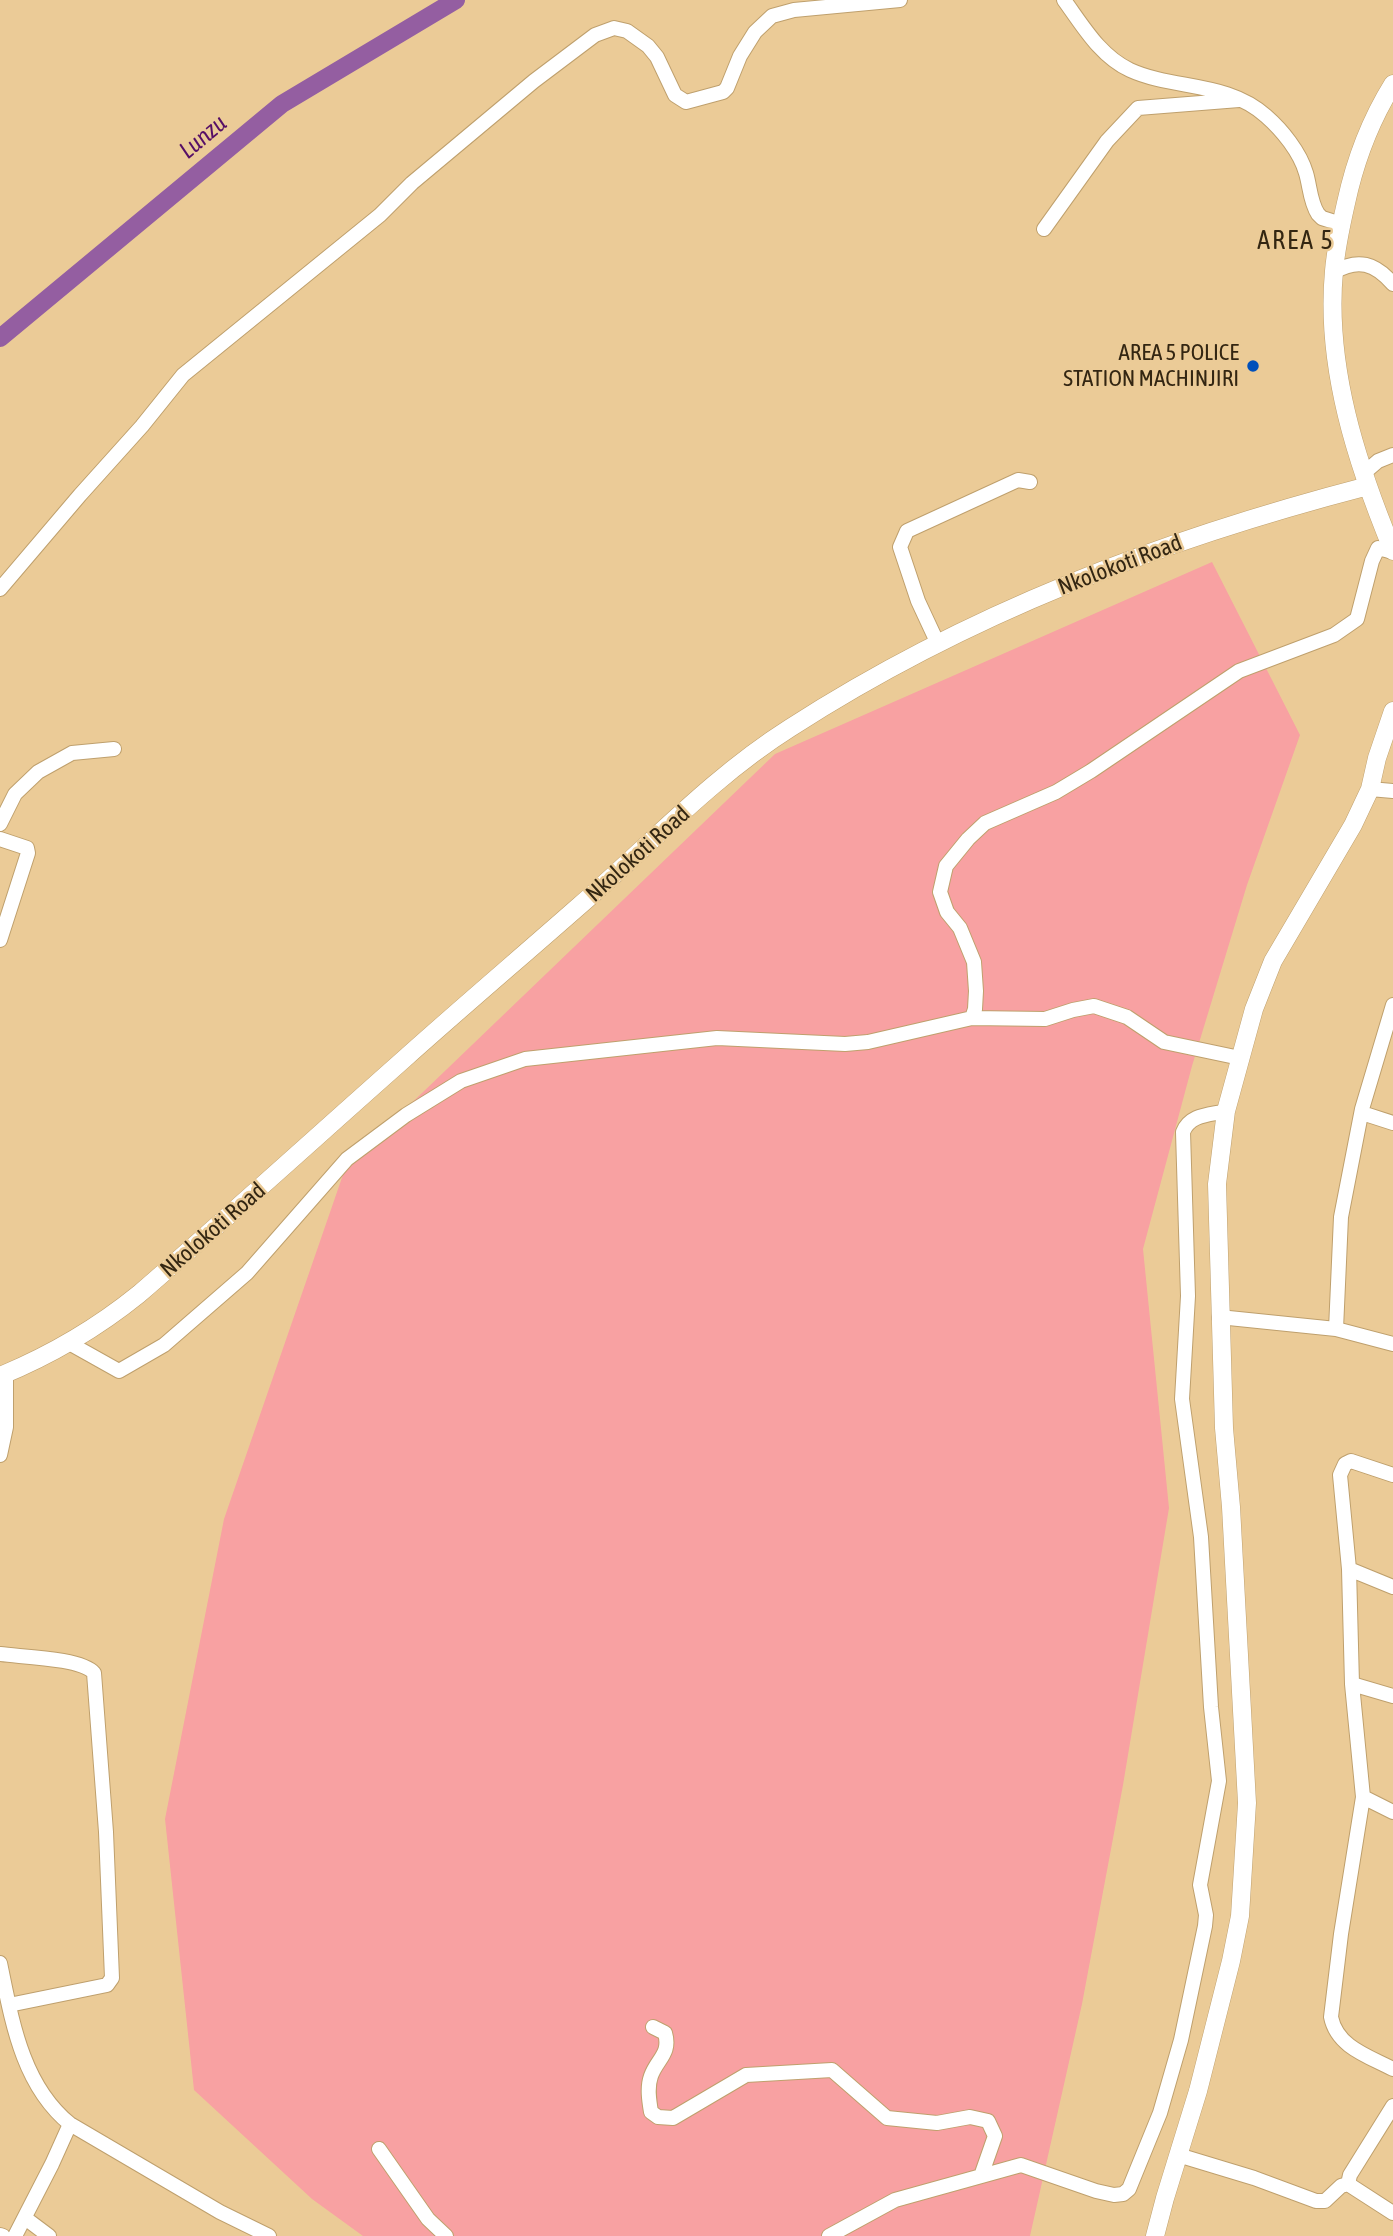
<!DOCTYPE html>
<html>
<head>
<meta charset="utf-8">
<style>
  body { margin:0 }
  canvas { display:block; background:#ebcb97 }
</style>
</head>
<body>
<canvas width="1393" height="2236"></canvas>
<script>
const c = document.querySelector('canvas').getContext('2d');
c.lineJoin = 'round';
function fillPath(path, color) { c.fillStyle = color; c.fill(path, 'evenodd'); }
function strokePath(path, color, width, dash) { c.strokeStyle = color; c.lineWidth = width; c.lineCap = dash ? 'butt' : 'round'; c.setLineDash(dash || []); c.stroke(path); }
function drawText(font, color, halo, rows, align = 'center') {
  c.font = font + ' "Asap Condensed",sans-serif'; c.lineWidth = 5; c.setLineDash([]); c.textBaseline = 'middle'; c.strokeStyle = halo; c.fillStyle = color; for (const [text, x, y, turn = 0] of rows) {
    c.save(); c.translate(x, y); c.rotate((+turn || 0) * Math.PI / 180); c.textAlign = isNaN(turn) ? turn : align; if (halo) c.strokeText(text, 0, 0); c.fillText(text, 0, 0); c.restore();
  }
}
fillPath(new Path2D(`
  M 1212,562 L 1300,735 L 1247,885 L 1192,1066 L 1143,1249 L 1169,1508 L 1123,1785 L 1082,2004 L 1030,2236 L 363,2236 L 312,2199 L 194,2090 L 165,1819 L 224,1519 L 346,1166 L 775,754 Z`), '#f8a1a2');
strokePath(new Path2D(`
  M 0,338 L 282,104 L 456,0`), '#945ea1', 18);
const minor = new Path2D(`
  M 1064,0 C 1083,26 1100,56 1130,70 C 1174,90 1227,81 1266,116 C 1282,130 1300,152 1306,173 C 1310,186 1310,202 1318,214 L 1322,218 L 1341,224
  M 1044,229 L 1107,141 L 1138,108 L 1239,100
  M 1334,272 C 1358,258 1375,263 1393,284
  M 1364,473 L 1378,461 L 1393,455
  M 0,589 L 80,495 L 142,426 L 183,375 L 380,215 L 412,183 L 534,81 L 595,35 L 614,28 L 627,31 L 648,46 L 657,57 L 675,95 L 686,102 L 723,92 L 727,88 L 740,56 L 755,32 L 772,16 L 794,10 L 900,0
  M 938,644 L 918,601 L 900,547 L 907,531 L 1018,480 L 1030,482
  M 1370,789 L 1393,791
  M 0,824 L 15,794 L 38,772 L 72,753 L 114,749
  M 0,839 L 27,848 L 28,853 L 0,940
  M 972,1018 L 1045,1019 L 1073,1010 L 1094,1006 L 1127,1017 L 1164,1042 L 1240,1058
  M 1362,1113 L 1393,1123
  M 1219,1317 L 1336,1329 L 1393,1344
  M 1336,1329 L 1341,1217 L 1362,1109 L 1393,1005
  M 69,1343 L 119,1371 L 164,1345 L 247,1273 L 347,1159 L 406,1115 L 461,1081 L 525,1059 L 717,1038 L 845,1044 L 868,1042 L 972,1018 L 975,1009 L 976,991 L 974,962 L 960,928 L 947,912 L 940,892 L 946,866 L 968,839 L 985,823 L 1056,792 L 1091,771 L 1239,671 L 1334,635 L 1357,619 L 1372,561 L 1378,548 L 1393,552
  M 0,1455 L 6,1427 L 6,1374
  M 1393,1475 L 1351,1461 L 1345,1464 L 1340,1475 L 1349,1569 L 1352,1684 L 1363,1797 L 1341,1934 L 1331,2017 C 1337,2047 1368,2056 1393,2069
  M 1349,1569 L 1393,1587
  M 0,1654 C 21,1657 81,1658 94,1673 L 106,1832 L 112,1978 L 107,1985 L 9,2005
  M 1352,1684 L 1393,1696
  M 1363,1797 L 1393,1812
  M 0,1963 C 12,2021 22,2085 70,2124 L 220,2212 L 269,2236
  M 653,2027 L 665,2033 C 671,2054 657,2059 651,2076 C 647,2087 649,2100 651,2112 L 658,2117 L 673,2118 L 746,2075 L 832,2070 L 887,2118 L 937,2123 L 970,2117 L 988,2121 L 995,2136 L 981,2176
  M 379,2149 L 428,2219 L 446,2236
  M 1178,2155 L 1254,2178 L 1316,2201 L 1325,2201 L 1341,2186 L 1348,2184 L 1393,2213
  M 1348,2184 L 1350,2175 L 1393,2106
  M 25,2218 L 49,2236
  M 0,2235 L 3,2236
  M 15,2236 L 52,2164 L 70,2124
  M 829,2236 L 895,2200 L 1021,2165 L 1096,2191 L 1114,2195 L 1123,2194 L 1129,2189 L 1160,2113 L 1181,2040 L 1205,1926 L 1206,1915 L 1200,1885 L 1219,1781 L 1211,1707 L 1201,1537 L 1182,1399 L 1188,1296 L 1183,1132 C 1190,1114 1210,1115 1226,1111`);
const major = new Path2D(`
  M 1393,84 C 1370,121 1355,161 1346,203 C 1341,225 1336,248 1334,271 C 1325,367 1357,464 1393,551
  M 0,1376 C 51,1355 97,1328 139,1294 C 228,1217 315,1138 403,1060 C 461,1008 520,958 578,907 C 648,847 711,778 790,728 C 968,613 1164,539 1368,486
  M 1155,2236 L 1165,2198 L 1198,2091 L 1231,1961 L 1240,1916 L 1247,1803 L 1231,1507 L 1224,1428 L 1217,1184 L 1226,1111 L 1254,1009 L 1273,961 L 1353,825 L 1370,789 L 1377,758 L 1393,711`);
strokePath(minor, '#bfa06d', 16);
strokePath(major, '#bfa06d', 19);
strokePath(minor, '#fff', 14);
strokePath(major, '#fff', 18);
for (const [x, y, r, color] of [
  [1253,366,7,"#0050ba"]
]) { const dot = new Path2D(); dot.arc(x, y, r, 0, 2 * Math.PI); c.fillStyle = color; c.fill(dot); strokePath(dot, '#ebcb97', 2.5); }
drawText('23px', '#332612', '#ebcb97', [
  ["AREA 5 POLICE",1239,353],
  ["STATION MACHINJIRI",1239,379]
], 'right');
drawText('23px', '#332612', '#ebcb97', [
  ["Nkolokoti Road",1120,565,-21],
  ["Nkolokoti Road",638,854,-42],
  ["Nkolokoti Road",213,1230,-41]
]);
drawText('italic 24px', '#560f66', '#ebcb97', [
  ["Lunzu",203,137,-40]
]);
c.letterSpacing = '2px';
drawText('26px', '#332612', '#ebcb97', [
  ["AREA 5",1296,241]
]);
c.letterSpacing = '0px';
</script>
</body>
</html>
